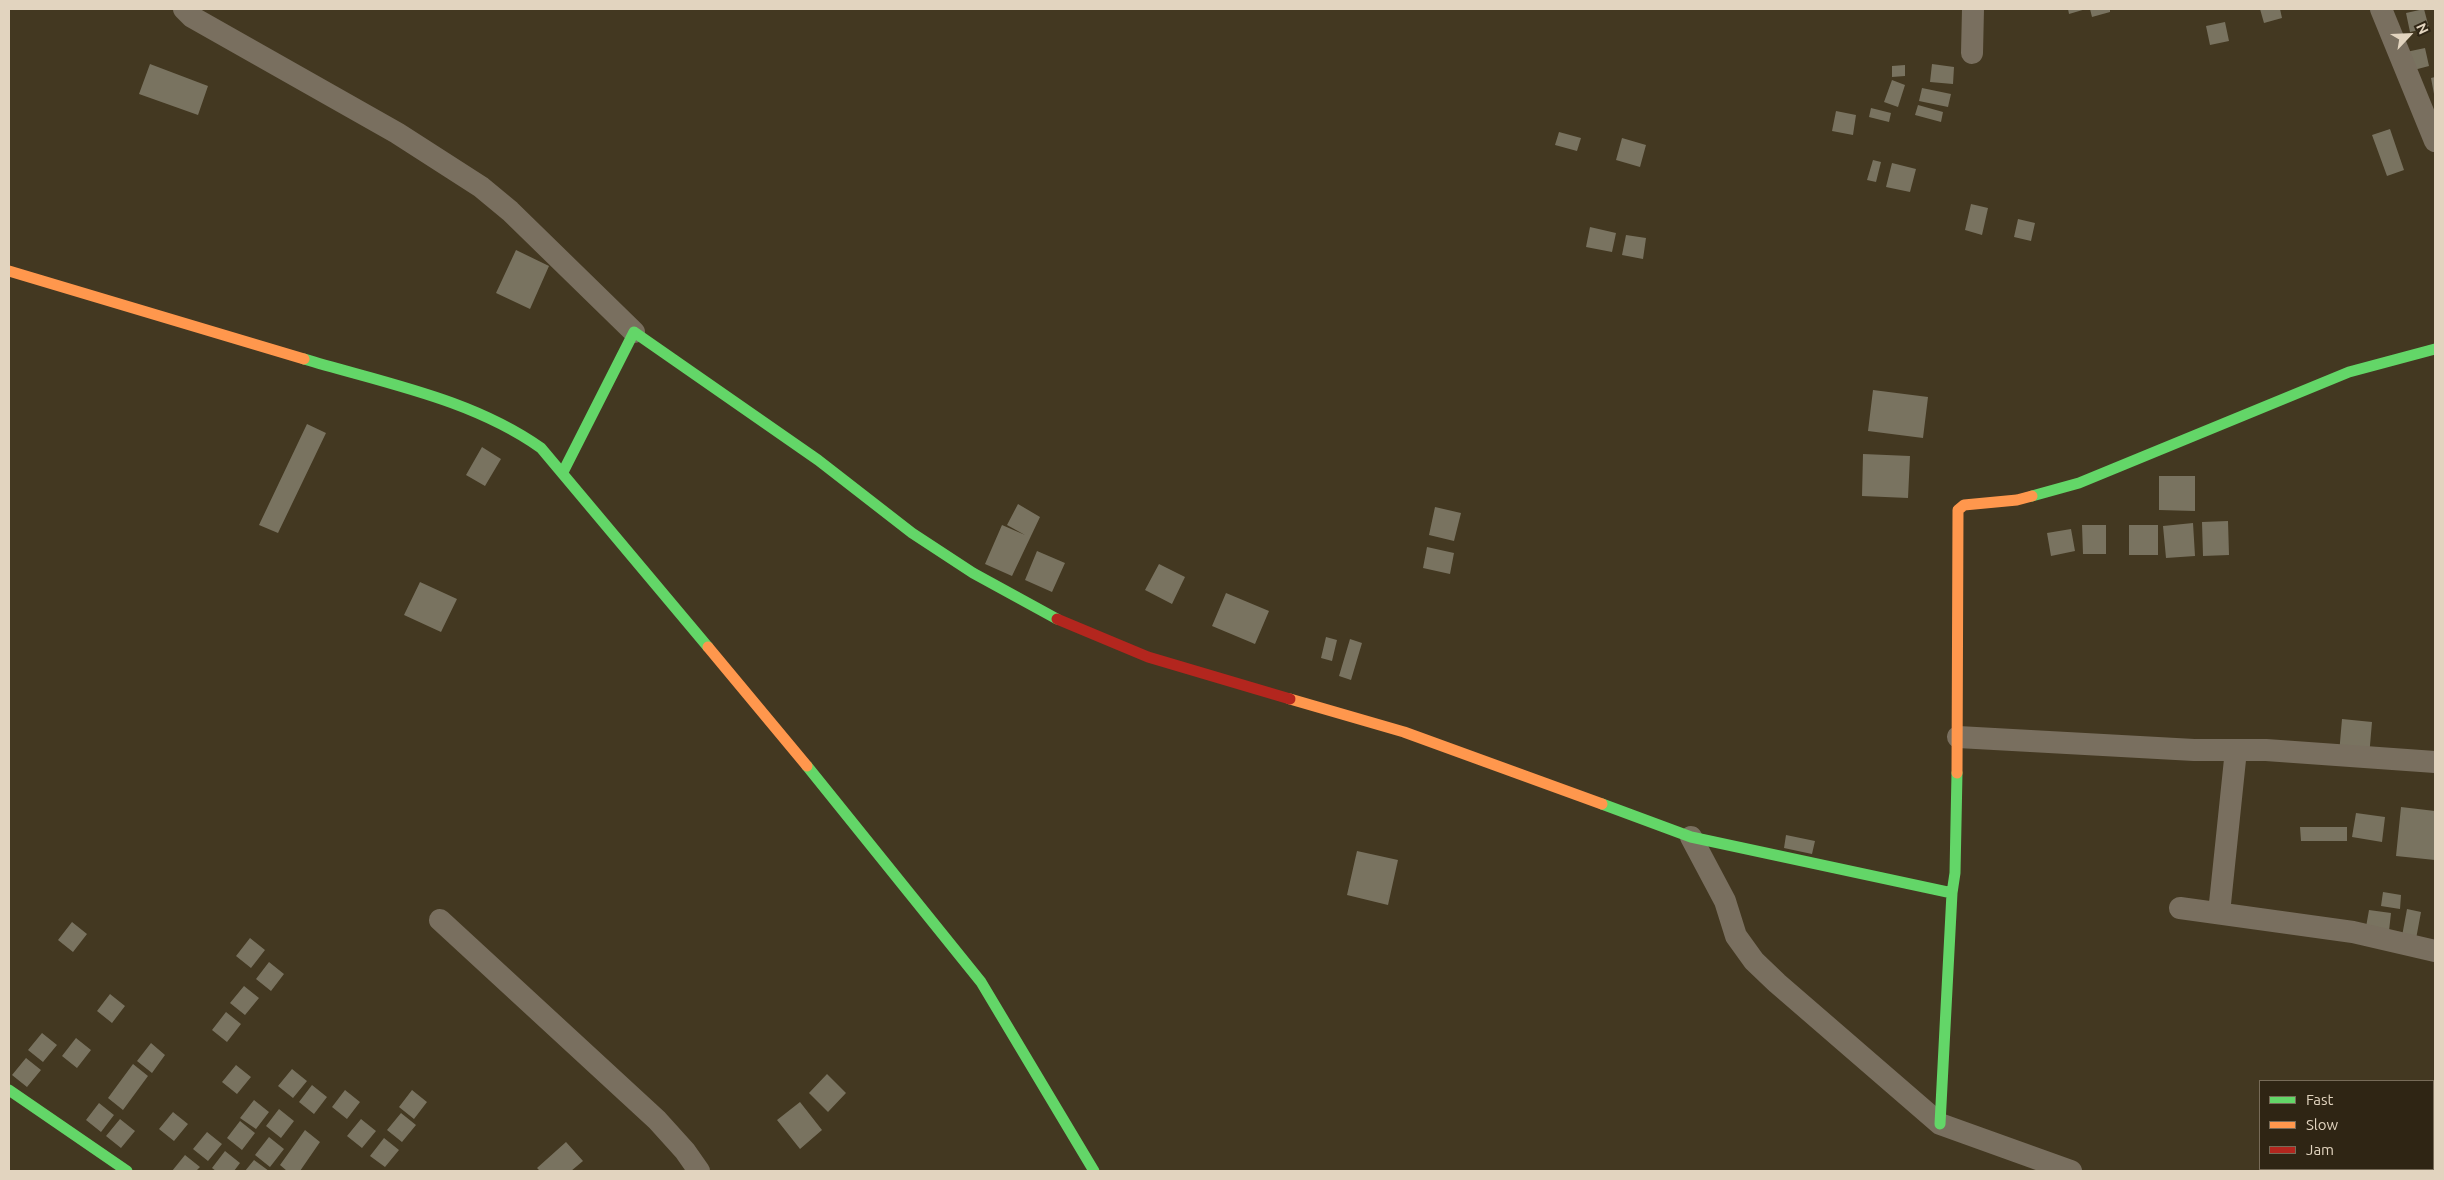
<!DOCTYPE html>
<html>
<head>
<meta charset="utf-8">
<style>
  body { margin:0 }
  #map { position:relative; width:2444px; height:1180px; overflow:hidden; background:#433821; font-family:Ubuntu,sans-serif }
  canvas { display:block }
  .frame { position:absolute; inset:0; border:10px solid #e2d4bf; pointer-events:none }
  .legend { position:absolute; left:2259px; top:1080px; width:175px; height:90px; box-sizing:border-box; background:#2f2514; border:1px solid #776b58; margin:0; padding:6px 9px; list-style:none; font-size:15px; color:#e2d4bf }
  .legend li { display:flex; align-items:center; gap:10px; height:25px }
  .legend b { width:25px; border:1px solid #776b58 }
  .north { position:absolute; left:2384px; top:10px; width:50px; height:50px; -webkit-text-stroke:4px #2f2514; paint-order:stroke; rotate:65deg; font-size:14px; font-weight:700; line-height:20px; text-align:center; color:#e2d4bf }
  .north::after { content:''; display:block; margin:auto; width:18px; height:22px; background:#e2d4bf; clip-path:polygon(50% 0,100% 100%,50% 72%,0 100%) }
</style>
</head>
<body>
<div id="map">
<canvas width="2444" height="1180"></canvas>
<div class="frame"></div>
<ul class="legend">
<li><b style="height:6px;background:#63d668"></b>Fast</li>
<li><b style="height:6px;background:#ff974d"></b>Slow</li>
<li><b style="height:6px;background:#b3261e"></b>Jam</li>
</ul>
<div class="north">N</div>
</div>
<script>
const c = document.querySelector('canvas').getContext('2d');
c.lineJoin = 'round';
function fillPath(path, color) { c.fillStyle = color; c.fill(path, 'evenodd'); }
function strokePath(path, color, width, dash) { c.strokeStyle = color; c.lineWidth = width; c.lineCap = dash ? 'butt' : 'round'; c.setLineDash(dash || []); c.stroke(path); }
fillPath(new Path2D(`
  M 2068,9 L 2086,9 L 2069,14 Z
  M 2090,9 L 2110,9 L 2110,12 L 2092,17 Z
  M 2260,9 L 2280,9 L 2282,18 L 2264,23 Z
  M 2424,9 L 2429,28 L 2410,32 L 2406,13 Z
  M 2225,22 L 2229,41 L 2210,45 L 2206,26 Z
  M 2425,48 L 2429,66 L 2410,71 L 2406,52 Z
  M 150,64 L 208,86 L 198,115 L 139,94 Z
  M 1932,64 L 1954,67 L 1953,84 L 1930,82 Z
  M 1905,65 L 1905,76 L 1892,77 L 1892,66 Z
  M 2435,77 L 2435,94 L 2434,94 L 2431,78 Z
  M 1892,80 L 1905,85 L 1898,107 L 1884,102 Z
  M 1922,88 L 1951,94 L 1948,107 L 1919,101 Z
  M 1918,105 L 1943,112 L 1941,122 L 1915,115 Z
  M 1871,108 L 1891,113 L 1889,122 L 1869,117 Z
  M 1836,111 L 1856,115 L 1853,135 L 1832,131 Z
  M 2390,129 L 2404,170 L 2387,176 L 2372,135 Z
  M 1559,132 L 1581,138 L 1577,151 L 1555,145 Z
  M 1622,138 L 1646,145 L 1640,167 L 1616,160 Z
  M 1873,160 L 1881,162 L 1876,182 L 1867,180 Z
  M 1892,163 L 1916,169 L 1910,192 L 1886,187 Z
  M 1971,204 L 1988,208 L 1982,235 L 1965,230 Z
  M 2018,219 L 2035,223 L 2031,241 L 2014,237 Z
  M 1590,227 L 1616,233 L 1612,252 L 1586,247 Z
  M 1626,235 L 1646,238 L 1643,259 L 1622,255 Z
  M 516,250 L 549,266 L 530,309 L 496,293 Z
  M 1873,390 L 1928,397 L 1923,438 L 1868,431 Z
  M 307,424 L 326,433 L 278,533 L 259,525 Z
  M 482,447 L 501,459 L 485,486 L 466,475 Z
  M 1863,454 L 1910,456 L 1908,498 L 1862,496 Z
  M 2159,476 L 2195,476 L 2195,511 L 2159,510 Z
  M 1018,504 L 1040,517 L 1012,576 L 985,564 L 1002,525 L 1025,535 L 1007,525 Z
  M 1435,507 L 1461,513 L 1454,541 L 1429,535 Z
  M 2228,521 L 2229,555 L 2203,556 L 2202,522 Z
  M 2193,523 L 2195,556 L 2166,558 L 2163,526 Z
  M 2082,525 L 2106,525 L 2106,554 L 2083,554 Z
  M 2129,525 L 2158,525 L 2158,555 L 2129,555 Z
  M 2071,529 L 2075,551 L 2051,556 L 2047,533 Z
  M 1427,547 L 1454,553 L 1450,574 L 1423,568 Z
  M 1037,551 L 1065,563 L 1052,592 L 1025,580 Z
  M 1159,564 L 1185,577 L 1172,604 L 1145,590 Z
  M 420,582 L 457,599 L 441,632 L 404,615 Z
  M 1226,593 L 1269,611 L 1255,644 L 1212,626 Z
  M 1326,637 L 1337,640 L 1332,661 L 1321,658 Z
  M 1350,639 L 1362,643 L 1351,680 L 1339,676 Z
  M 2342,719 L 2372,722 L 2369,757 L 2339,754 Z
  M 2401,807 L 2435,811 L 2435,860 L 2396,856 Z
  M 2356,813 L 2385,817 L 2382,842 L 2352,837 Z
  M 2300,827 L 2347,827 L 2347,841 L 2301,841 Z
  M 1786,835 L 1815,841 L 1812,854 L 1784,848 Z
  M 1357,851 L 1398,860 L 1388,905 L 1347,895 Z
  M 2383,892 L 2401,895 L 2400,909 L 2381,906 Z
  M 2407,909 L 2421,912 L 2416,939 L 2402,936 Z
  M 2369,910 L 2391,913 L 2389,931 L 2366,927 Z
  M 72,922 L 87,934 L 73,952 L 58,940 Z
  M 250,938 L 265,950 L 251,968 L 236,956 Z
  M 269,962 L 284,974 L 271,991 L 256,979 Z
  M 244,986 L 259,998 L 245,1015 L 230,1003 Z
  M 110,994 L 125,1006 L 112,1023 L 97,1011 Z
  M 226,1012 L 241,1024 L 227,1042 L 212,1030 Z
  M 42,1033 L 57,1045 L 43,1062 L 28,1050 Z
  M 76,1038 L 91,1050 L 77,1068 L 62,1056 Z
  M 151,1043 L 165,1055 L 152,1073 L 137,1061 Z
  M 26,1058 L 41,1070 L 27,1087 L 12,1075 Z
  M 133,1064 L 148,1076 L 123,1110 L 108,1098 Z
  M 236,1065 L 251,1077 L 237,1094 L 222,1082 Z
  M 292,1069 L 307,1081 L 293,1098 L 278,1086 Z
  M 827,1074 L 846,1093 L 828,1112 L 809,1093 Z
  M 312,1085 L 327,1097 L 314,1114 L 299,1102 Z
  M 345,1090 L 360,1102 L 347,1119 L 332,1107 Z
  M 412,1090 L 427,1102 L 414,1119 L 399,1107 Z
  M 254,1100 L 269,1112 L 256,1129 L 240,1118 Z
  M 800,1102 L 822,1130 L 800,1149 L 777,1120 Z
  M 99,1103 L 114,1115 L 101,1132 L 86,1120 Z
  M 279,1109 L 294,1121 L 281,1138 L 266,1126 Z
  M 173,1112 L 188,1124 L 174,1141 L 159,1129 Z
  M 401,1113 L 416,1125 L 402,1142 L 387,1130 Z
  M 120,1119 L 135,1131 L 121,1148 L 106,1136 Z
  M 361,1119 L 376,1131 L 362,1148 L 347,1136 Z
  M 240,1121 L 255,1133 L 242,1150 L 227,1138 Z
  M 305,1130 L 320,1142 L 300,1171 L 287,1171 L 280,1165 Z
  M 207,1132 L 222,1144 L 208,1161 L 193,1149 Z
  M 269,1137 L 284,1149 L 270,1167 L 255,1155 Z
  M 384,1138 L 399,1150 L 385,1167 L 370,1156 Z
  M 566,1142 L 583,1161 L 571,1171 L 540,1171 L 537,1168 Z
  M 225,1151 L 240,1163 L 234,1171 L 216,1171 L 212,1168 Z
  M 185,1155 L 200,1167 L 196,1171 L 172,1171 Z
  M 254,1160 L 269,1171 L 245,1171 Z`), '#797360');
strokePath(new Path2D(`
  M 184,9 L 192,17 L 397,133 L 481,187 L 510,211 L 634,332
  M 2381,9 L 2435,141
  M 1972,53 L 1973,9
  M 1958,737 L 2194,750 L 2266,750 L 2435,762
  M 1691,837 L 1725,901 L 1736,936 L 1754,961 L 1777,983 L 1940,1124 L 2071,1171
  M 2180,908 L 2353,932 L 2435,951
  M 2219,913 L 2236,750
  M 440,920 L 657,1120 L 685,1151 L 699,1171
  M 2433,1097 L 2435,1094
  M 2378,1171 L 2380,1169`), '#796f5f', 22);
strokePath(new Path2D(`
  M 304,359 C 384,383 472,399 541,448 L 708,647
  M 563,472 L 634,332 L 818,460 L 912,533 L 973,573 L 1057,619
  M 2032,496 L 2079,483 L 2349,372 L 2435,349
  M 807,766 L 981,982 L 1094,1171
  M 1602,804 L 1691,837 L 1952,893
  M 9,1090 L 127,1171
  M 1940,1124 L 1952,893 L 1955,873 L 1957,773`), '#63d668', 11);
strokePath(new Path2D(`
  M 9,271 L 304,359
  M 708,647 L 807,766
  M 1290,699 L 1404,732 L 1602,804
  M 1957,773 L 1958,510 L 1964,505 L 2017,500 L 2032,496`), '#ff974d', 11);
strokePath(new Path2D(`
  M 1057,619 L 1148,657 L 1290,699`), '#b3261e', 11);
</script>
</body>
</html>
